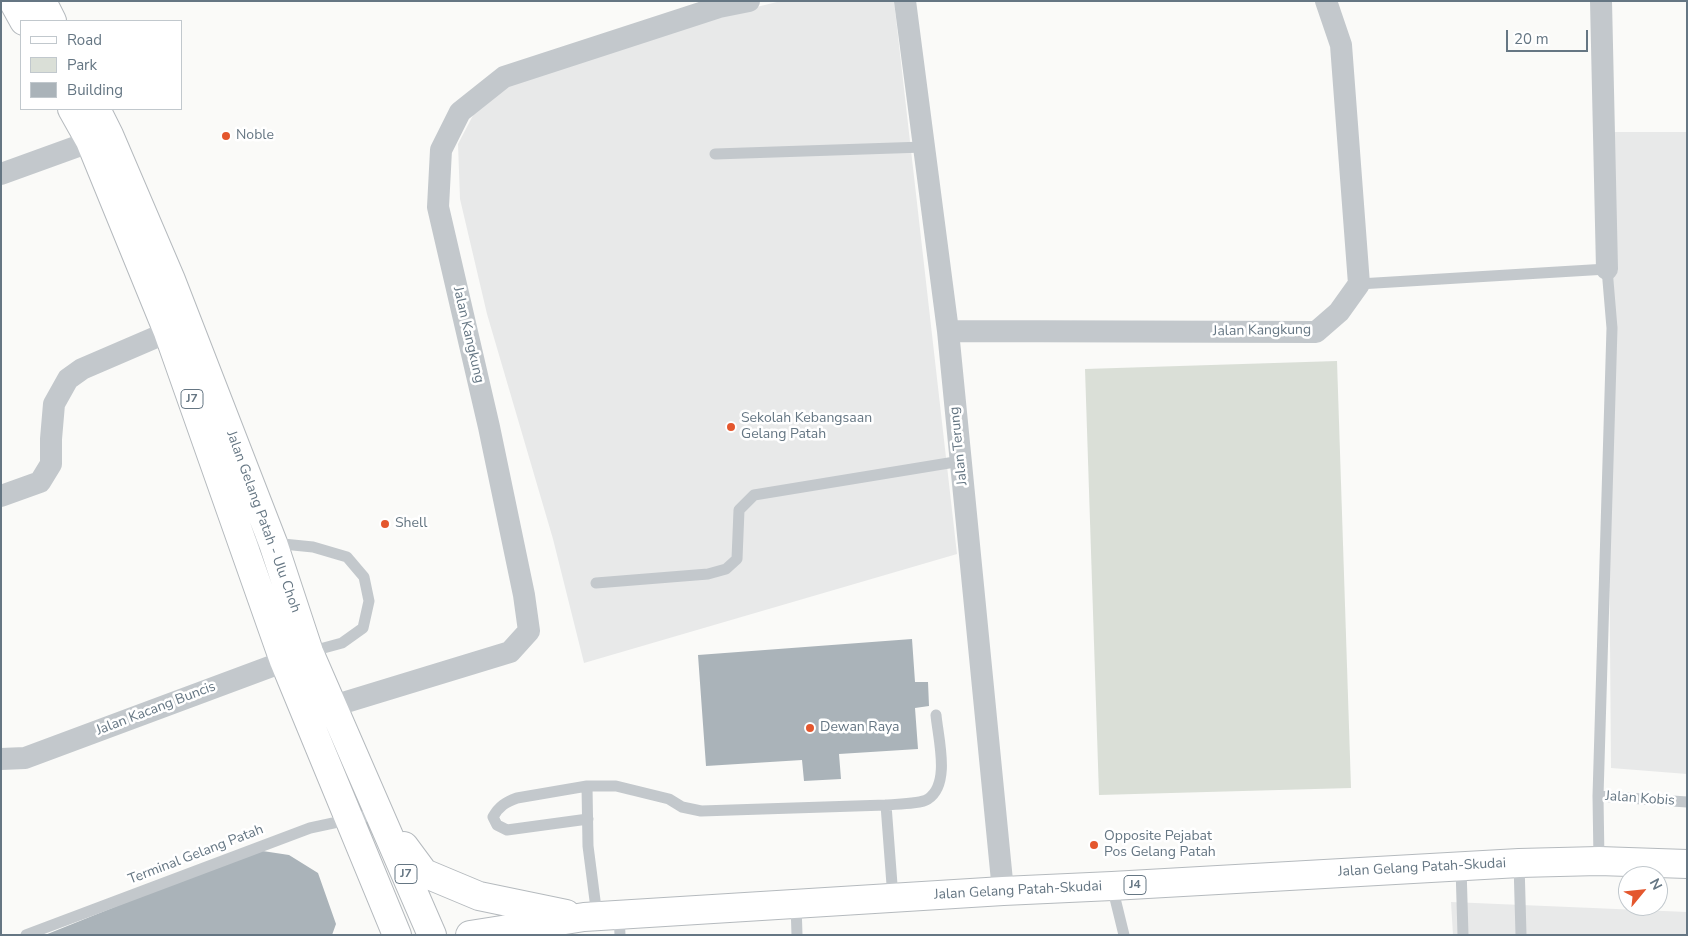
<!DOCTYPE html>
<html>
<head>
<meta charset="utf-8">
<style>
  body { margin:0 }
  #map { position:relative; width:1688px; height:936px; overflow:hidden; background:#fafaf8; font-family:"Nunito Sans",sans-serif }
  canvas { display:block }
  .frame { position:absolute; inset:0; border:2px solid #657683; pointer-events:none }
  .legend { position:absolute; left:20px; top:20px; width:162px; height:90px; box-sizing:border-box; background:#fff; border:1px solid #c1c8cd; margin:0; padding:6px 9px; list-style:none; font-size:15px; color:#657683 }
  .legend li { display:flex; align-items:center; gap:10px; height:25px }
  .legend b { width:25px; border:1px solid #c1c8cd }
  .north { position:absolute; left:1618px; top:866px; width:50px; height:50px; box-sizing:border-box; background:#fff; border:1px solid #c1c8cd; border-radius:50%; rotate:62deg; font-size:14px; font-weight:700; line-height:20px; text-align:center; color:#657683 }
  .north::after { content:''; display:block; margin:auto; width:18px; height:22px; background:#e4572e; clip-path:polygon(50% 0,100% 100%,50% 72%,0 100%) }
  .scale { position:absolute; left:1506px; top:30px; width:82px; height:22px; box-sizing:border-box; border:2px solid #657683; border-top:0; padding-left:6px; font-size:15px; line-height:18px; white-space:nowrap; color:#657683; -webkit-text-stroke:4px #fff; paint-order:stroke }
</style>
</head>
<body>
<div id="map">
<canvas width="1688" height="936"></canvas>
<div class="frame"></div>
<ul class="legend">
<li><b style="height:6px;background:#fff"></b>Road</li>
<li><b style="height:14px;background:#dadfd7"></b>Park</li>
<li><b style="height:14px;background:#aab3b9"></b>Building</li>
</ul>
<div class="north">N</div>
<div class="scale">20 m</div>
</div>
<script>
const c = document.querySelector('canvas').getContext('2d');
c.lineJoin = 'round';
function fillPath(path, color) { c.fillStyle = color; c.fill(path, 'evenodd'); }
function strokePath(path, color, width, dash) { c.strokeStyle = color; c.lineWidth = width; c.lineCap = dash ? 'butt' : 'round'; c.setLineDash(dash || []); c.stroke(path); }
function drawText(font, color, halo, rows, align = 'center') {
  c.font = font + ' "Nunito Sans",sans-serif'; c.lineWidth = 5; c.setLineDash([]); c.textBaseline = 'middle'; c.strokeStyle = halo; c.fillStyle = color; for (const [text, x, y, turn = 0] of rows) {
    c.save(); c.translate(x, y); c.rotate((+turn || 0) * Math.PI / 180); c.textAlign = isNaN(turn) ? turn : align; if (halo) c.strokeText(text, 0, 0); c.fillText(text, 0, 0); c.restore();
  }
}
fillPath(new Path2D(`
  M 781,1 L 894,1 L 957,554 L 584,663 L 553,539 L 487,314 L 460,199 L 458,144 L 479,104 L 530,72 L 712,18 Z
  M 1606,132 L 1687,132 L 1687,774 L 1611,768 Z
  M 1451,902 L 1687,912 L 1687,935 L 1453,935 Z`), '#e8e9e9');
fillPath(new Path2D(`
  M 1337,361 L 1351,788 L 1099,795 L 1085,369 Z`), '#dadfd7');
fillPath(new Path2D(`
  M 912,639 L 915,682 L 928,682 L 929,706 L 915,708 L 918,749 L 839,754 L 841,779 L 804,781 L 802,760 L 706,766 L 698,655 Z
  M 256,850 L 289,855 L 318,873 L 336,924 L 332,935 L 45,935 Z`), '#aab3b9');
const primary = new Path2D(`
  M 13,1 L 24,21
  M 42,1 L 52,21
  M 72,109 L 90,141 L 168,332 L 284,661 L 397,935
  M 96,109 L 109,135 L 171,280 L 273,543 L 309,652 L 432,935
  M 404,846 L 424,873 L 479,896 L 566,914
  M 470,935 L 584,917 L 1003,891 L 1112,886 L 1519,863 L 1599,861 L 1687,864`);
strokePath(primary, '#b5babe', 30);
strokePath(new Path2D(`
  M 715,154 L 924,147
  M 1359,284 L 1607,269 L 1612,328 L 1598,796
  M 242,542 L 273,543 L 313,547 L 347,557 L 364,577 L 369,601 L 363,628 L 342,643 L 309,652
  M 596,583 L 708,574 L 726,569 L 737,559 L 739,510 L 754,495 L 961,461
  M 587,786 L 616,786 L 669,799 L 682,807 L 701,811 L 886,805 L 893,898
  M 886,805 C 896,804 921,804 928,799 C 951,784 938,738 936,715
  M 588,819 L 507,830 L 497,825 L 493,817 C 499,806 506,802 517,798 L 587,786 L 588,846 L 597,916
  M 1599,861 L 1598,796 L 1687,802
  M 1519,863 L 1521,935
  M 1461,867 L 1463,935
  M 1112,886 L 1124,935
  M 796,904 L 797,935
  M 619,915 L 620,935
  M 26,935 L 310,828 L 380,813`), '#c3c8cc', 11);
strokePath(new Path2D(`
  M 905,1 L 948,331 L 1003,891
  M 1601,1 L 1607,269
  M 1,174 L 106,136
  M 948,331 L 1316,332 L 1339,312 L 1359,284 L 1341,45 L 1326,1
  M 1,496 L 40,482 L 51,464 L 51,439 L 54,404 L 68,379 L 82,369 L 168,332
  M 317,712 L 333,706 L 510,652 L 529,631 L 524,595 L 489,427 L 438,207 L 441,150 L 460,112 L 504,77 L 719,7 L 749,1
  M 1,759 L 25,758 L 299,656`), '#c3c8cc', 22);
strokePath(primary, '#fff', 28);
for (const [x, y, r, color] of [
  [226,136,5,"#e4572e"],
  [731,427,5,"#e4572e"],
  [385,524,5,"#e4572e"],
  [810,728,5,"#e4572e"],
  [1094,845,5,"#e4572e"]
]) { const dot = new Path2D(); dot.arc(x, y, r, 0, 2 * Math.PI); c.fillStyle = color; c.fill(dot); strokePath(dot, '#fff', 2); }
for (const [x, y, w] of [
  [192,399,22],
  [406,874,22],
  [1135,885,22]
]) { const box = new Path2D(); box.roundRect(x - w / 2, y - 9.5, w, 19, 4); c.fillStyle = '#fff'; c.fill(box); strokePath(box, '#657683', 1); }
drawText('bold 12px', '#657683', null, [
  ["J7",192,399],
  ["J7",406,874],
  ["J4",1135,885]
]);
drawText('14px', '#657683', '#fff', [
  ["Noble",236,136],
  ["Sekolah Kebangsaan",741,419],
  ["Gelang Patah",741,435],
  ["Shell",395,524],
  ["Dewan Raya",820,728],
  ["Opposite Pejabat",1104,837],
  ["Pos Gelang Patah",1104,853]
], 'left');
drawText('14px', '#657683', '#fff', [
  ["Jalan Kangkung",1262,331,-1],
  ["Jalan Kangkung",468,335,77],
  ["Jalan Terung",959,446,-96],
  ["Jalan Gelang Patah - Ulu Choh",263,522,70],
  ["Jalan Kacang Buncis",156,709,-21],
  ["Jalan Kobis",1640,799,4],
  ["Terminal Gelang Patah",196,855,-21],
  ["Jalan Gelang Patah-Skudai",1422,868,-3],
  ["Jalan Gelang Patah-Skudai",1018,891,-3]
]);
</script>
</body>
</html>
